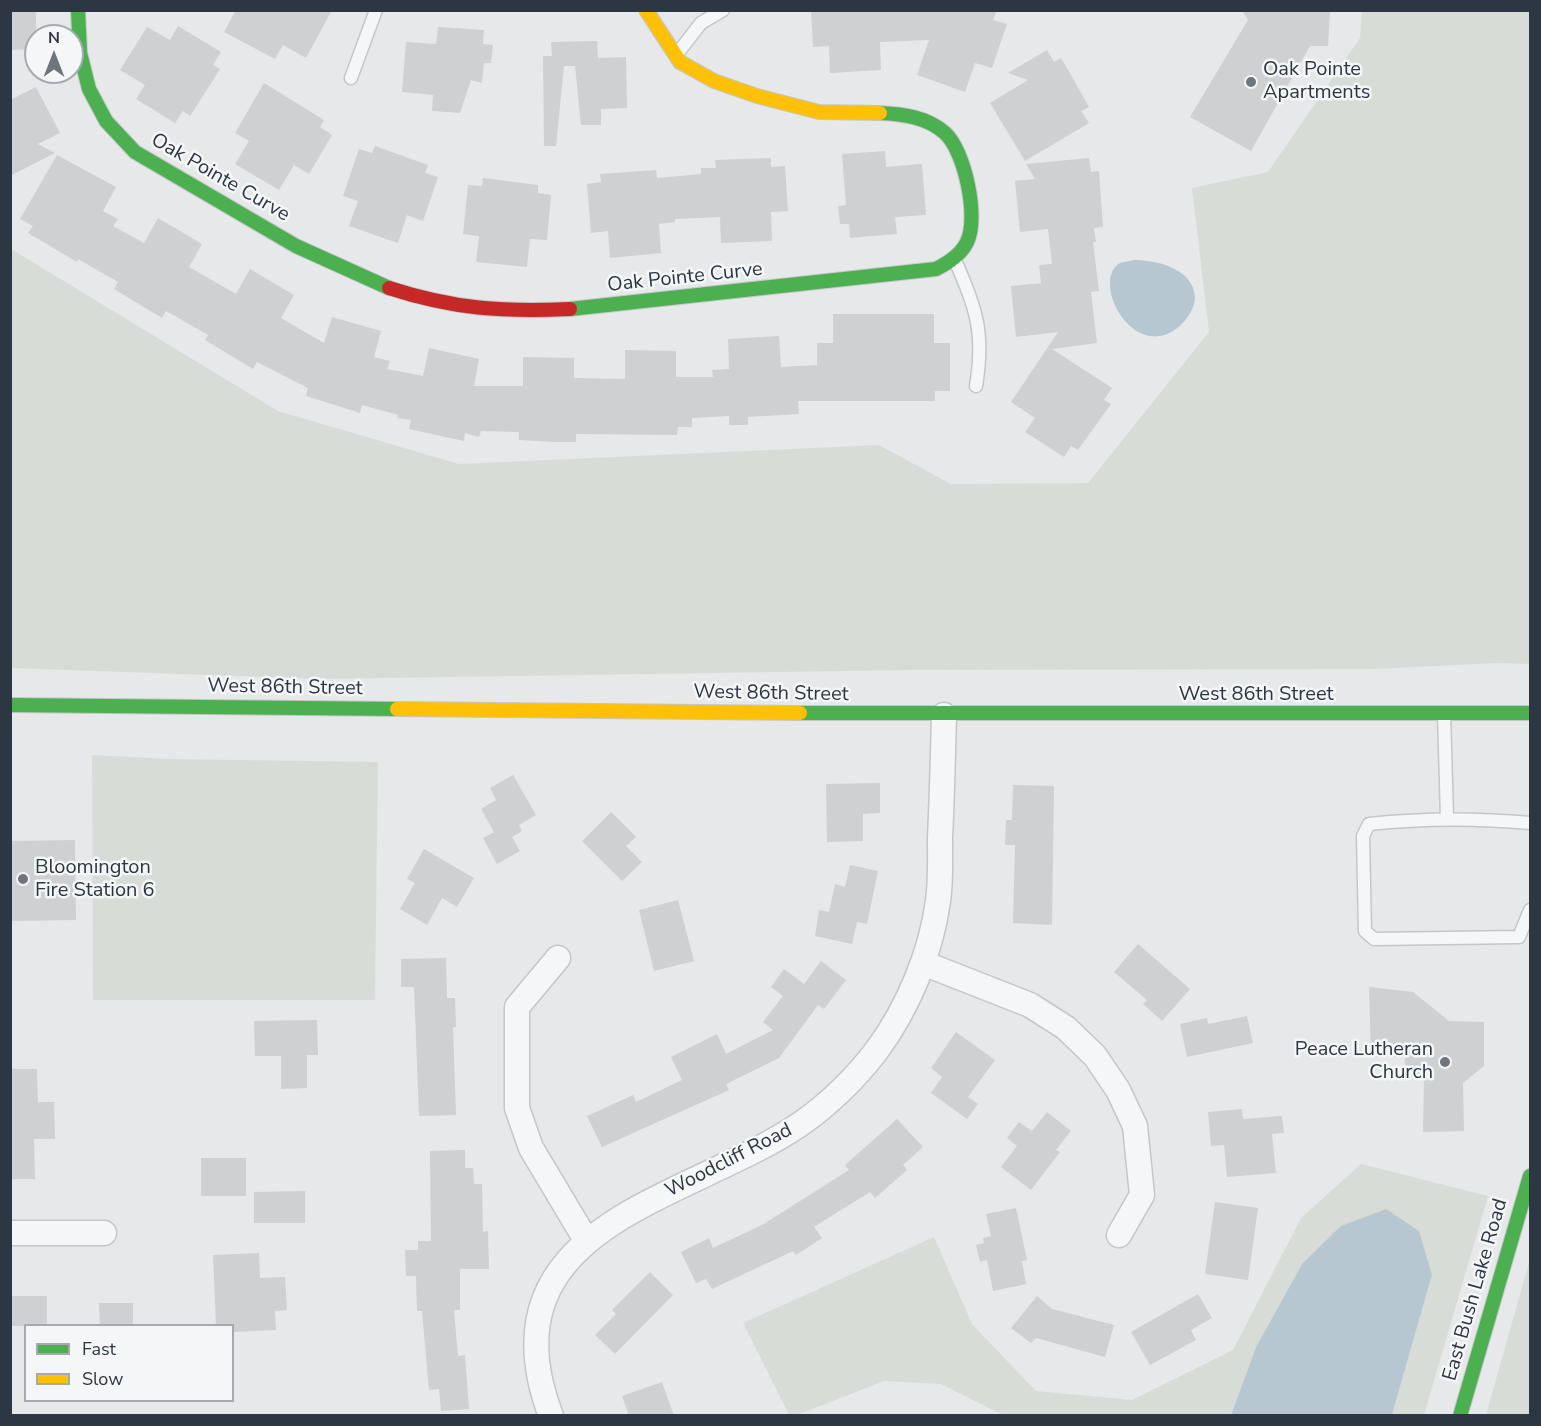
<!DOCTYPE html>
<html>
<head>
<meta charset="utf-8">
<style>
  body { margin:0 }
  #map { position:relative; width:1541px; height:1426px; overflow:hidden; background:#e6e8ea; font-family:"Nunito Sans",sans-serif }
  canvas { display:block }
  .frame { position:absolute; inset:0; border:12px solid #2d3743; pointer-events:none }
  .legend { position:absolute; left:24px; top:1324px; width:210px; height:78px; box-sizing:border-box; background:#f4f6f8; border:2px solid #a4aab0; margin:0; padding:8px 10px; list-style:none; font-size:18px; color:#2d3743 }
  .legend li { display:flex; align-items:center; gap:12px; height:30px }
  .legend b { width:30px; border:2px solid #a4aab0 }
  .north { position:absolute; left:24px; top:24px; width:60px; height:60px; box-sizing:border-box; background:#f4f6f8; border:2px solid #a4aab0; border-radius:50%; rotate:0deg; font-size:16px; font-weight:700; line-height:24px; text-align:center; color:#2d3743 }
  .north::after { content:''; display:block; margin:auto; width:21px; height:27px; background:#6e757d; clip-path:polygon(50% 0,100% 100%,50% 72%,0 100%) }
</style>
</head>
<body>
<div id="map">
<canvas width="1541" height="1426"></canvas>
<div class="frame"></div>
<ul class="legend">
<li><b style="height:8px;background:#4caf50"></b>Fast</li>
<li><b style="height:8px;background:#ffc107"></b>Slow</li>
</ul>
<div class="north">N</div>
</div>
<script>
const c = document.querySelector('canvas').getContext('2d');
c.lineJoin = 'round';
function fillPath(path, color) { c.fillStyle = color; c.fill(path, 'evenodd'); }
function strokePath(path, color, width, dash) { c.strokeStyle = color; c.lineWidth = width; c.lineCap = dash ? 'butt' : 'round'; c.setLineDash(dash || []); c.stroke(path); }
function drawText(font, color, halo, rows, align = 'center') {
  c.font = font + ' "Nunito Sans",sans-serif'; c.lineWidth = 5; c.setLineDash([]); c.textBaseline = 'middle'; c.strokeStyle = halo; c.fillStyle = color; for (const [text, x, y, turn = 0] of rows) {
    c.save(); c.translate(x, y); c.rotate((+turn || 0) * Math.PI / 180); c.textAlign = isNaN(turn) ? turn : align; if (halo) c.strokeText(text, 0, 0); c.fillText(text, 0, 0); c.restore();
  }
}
fillPath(new Path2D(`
  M 1362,11 L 1530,11 L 1530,664 L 1496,663 L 1376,669 L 910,670 L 321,679 L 11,668 L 11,249 L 278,411 L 459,464 L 879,445 L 951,484 L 1088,483 L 1209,332 L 1192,188 L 1268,172 L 1360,38 Z
  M 92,755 L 168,759 L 378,762 L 375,1000 L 93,1000 Z
  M 1361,1164 L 1488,1196 L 1424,1415 L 1392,1415 L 1432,1275 L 1302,1264 L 1256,1347 L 1231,1415 L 1003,1415 L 941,1384 L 884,1381 L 797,1415 L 789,1415 L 743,1323 L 934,1237 L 972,1324 L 1036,1391 L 1132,1400 L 1233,1350 L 1301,1218 Z
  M 1530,1259 L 1530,1415 L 1486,1415 Z`), '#d7ddd6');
fillPath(new Path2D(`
  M 1134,260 C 1156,260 1193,268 1195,297 C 1195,307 1188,318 1181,325 C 1135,367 1089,281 1120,263 C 1124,262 1130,261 1134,260 Z
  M 1386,1209 L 1419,1231 L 1432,1275 L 1392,1415 L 1231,1415 L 1256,1347 L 1302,1264 L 1341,1226 Z`), '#b7c7d2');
fillPath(new Path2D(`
  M 10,10 L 36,10 L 36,49 L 10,50 Z
  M 236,10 L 332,10 L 306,58 L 283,45 L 275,59 L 224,32 Z
  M 811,10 L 997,10 L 993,20 L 1007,24 L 992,68 L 975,63 L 965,92 L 917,75 L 929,40 L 880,42 L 881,70 L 830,73 L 829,46 L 813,47 Z
  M 1242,10 L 1330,10 L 1328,46 L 1310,46 L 1251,151 L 1190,117 L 1248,20 Z
  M 178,26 L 221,52 L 213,65 L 220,69 L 210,85 L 190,116 L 183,111 L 175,123 L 136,99 L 145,85 L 120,70 L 147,27 L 170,40 Z
  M 438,27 L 484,30 L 483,44 L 493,45 L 491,63 L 484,63 L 482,83 L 471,80 L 460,113 L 432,111 L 433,95 L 402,92 L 406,42 L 436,44 Z
  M 597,41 L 598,58 L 626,57 L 627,108 L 601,109 L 601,125 L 581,125 L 575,66 L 564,66 L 556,146 L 544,146 L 543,56 L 552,56 L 551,42 Z
  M 1047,50 L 1054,62 L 1061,58 L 1071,75 L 1089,107 L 1081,111 L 1089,123 L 1025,161 L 990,103 L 1028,80 L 1008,73 Z
  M 264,83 L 324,120 L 320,127 L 332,135 L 309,174 L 294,165 L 279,190 L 235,164 L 249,141 L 235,133 Z
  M 36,87 L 60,133 L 38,144 L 55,153 L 10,176 L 10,100 Z
  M 375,146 L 428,165 L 425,173 L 438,177 L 423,221 L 407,215 L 398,243 L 349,226 L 358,201 L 343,196 L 359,149 L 372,153 Z
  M 885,151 L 886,167 L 922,164 L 926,215 L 895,217 L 897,234 L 850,238 L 849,224 L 840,224 L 838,206 L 846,205 L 842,154 Z
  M 57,155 L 116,187 L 103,211 L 118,219 L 113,226 L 144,243 L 158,218 L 202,244 L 189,267 L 236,294 L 250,269 L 294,295 L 281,318 L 324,343 L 332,317 L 381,331 L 374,357 L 390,361 L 387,369 L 423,376 L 429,348 L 479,359 L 474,386 L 523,386 L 523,357 L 574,358 L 574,378 L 625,379 L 625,350 L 676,351 L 676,377 L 713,377 L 712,370 L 729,369 L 728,339 L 779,336 L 781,367 L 817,365 L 817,343 L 833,343 L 833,314 L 934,314 L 934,343 L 950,343 L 950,391 L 935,391 L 935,401 L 798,401 L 799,414 L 748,417 L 748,425 L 729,425 L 729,416 L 692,418 L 692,427 L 678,427 L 677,435 L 576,434 L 576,442 L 556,442 L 519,440 L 519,432 L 481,431 L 479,437 L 465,433 L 464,441 L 409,429 L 411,420 L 397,418 L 398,415 L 362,405 L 360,413 L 341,407 L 306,396 L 308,388 L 257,362 L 253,369 L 205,340 L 208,335 L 166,311 L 162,318 L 114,289 L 118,282 L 78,259 L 77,262 L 28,233 L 33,226 L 20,219 Z
  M 771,158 L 771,167 L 785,166 L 788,211 L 771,212 L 772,241 L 721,243 L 720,217 L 675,219 L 675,222 L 659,224 L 661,253 L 610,258 L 608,231 L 591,233 L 587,184 L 601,182 L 600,174 L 656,170 L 657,178 L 701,174 L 701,168 L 716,168 L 715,160 Z
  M 1089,158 L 1091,172 L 1099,171 L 1103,227 L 1094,228 L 1096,242 L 1093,242 L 1099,291 L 1091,292 L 1097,343 L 1052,349 L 1112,388 L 1104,400 L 1111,404 L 1078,450 L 1071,446 L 1064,457 L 1025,432 L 1035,418 L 1011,402 L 1058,332 L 1016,337 L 1011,286 L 1041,283 L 1039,265 L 1052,264 L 1048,229 L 1020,232 L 1015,181 L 1035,179 L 1026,164 Z
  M 483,178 L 538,185 L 538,193 L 551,195 L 547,240 L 530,239 L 527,267 L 476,262 L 479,236 L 463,234 L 468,185 L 482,186 Z
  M 513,775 L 536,815 L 519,825 L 522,831 L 512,837 L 520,851 L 497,864 L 483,838 L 494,832 L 481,809 L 496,800 L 490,788 Z
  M 880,783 L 880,813 L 863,814 L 863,841 L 827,842 L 826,784 Z
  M 1013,785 L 1054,786 L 1052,925 L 1013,923 L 1015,845 L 1005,845 L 1006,820 L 1012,820 Z
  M 611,812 L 636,837 L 626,846 L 642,862 L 622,881 L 582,841 Z
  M 75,840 L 76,920 L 12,921 L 11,841 Z
  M 424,849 L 474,878 L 457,907 L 442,898 L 427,925 L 400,909 L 415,883 L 407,879 Z
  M 850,865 L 878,871 L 867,924 L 857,922 L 852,944 L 815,936 L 819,910 L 829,912 L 835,884 L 845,887 Z
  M 678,900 L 694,961 L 654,971 L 639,910 Z
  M 1138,944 L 1190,989 L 1162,1021 L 1143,1004 L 1147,1000 L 1114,972 Z
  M 446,958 L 447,998 L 455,998 L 456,1027 L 453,1027 L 456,1115 L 419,1116 L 414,987 L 401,987 L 401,959 Z
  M 821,961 L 846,980 L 824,1009 L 818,1005 L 779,1058 L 726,1084 L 729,1090 L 602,1147 L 587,1116 L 633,1095 L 636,1102 L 682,1080 L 671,1057 L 717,1034 L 726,1054 L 773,1030 L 763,1022 L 783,996 L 771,987 L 784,969 L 804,984 Z
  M 1369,987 L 1413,992 L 1449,1021 L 1484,1022 L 1484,1066 L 1463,1083 L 1464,1131 L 1423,1132 L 1424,1077 L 1405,1077 L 1405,1057 L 1371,1057 Z
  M 1247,1016 L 1253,1043 L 1187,1057 L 1180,1024 L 1207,1018 L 1208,1024 Z
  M 317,1020 L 318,1055 L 307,1055 L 307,1088 L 281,1089 L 281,1056 L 255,1056 L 254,1021 Z
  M 956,1032 L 995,1060 L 968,1097 L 978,1104 L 967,1119 L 931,1093 L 942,1077 L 931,1068 Z
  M 10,1069 L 37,1069 L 38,1102 L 54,1102 L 55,1139 L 34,1139 L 35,1179 L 10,1179 Z
  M 1242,1109 L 1243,1119 L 1282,1116 L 1284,1133 L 1272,1134 L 1276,1173 L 1227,1177 L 1224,1145 L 1211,1146 L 1208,1112 Z
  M 1047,1112 L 1071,1131 L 1056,1150 L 1060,1152 L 1031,1190 L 1001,1167 L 1017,1146 L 1007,1138 L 1019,1122 L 1032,1131 Z
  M 897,1119 L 923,1147 L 903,1165 L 907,1170 L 875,1198 L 870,1192 L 814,1227 L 822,1238 L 796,1255 L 793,1251 L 712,1289 L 706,1279 L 696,1283 L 681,1252 L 709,1238 L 713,1248 L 762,1225 L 849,1170 L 845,1165 Z
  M 465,1150 L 465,1168 L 473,1168 L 474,1184 L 482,1184 L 483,1232 L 488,1231 L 489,1269 L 460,1269 L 460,1310 L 454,1310 L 458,1356 L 465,1355 L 469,1409 L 441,1411 L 439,1389 L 429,1390 L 422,1311 L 417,1311 L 416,1276 L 406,1276 L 405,1250 L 418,1250 L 418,1241 L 431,1241 L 430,1151 Z
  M 201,1158 L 246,1158 L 246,1196 L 201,1196 Z
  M 305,1191 L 305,1223 L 254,1223 L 254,1192 Z
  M 1215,1202 L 1258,1208 L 1248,1280 L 1205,1274 Z
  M 1016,1208 L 1027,1260 L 1022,1261 L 1026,1284 L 993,1291 L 987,1260 L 980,1262 L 976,1245 L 984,1243 L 983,1238 L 991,1236 L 986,1214 Z
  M 259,1253 L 260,1278 L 285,1277 L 287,1310 L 275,1311 L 276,1330 L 232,1332 L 232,1326 L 216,1326 L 213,1255 Z
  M 650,1272 L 673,1295 L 615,1354 L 595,1335 L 616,1314 L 612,1310 Z
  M 1198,1294 L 1212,1318 L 1191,1330 L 1196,1340 L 1150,1365 L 1131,1332 Z
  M 10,1296 L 47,1296 L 47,1326 L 10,1326 Z
  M 1037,1296 L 1052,1309 L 1114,1325 L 1105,1357 L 1036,1338 L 1031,1343 L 1011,1328 Z
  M 99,1303 L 133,1303 L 133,1326 L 100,1326 Z
  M 662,1382 L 674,1416 L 629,1416 L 622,1396 Z`), '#ced0d2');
const lane = new Path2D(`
  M 677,54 L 701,23 L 723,10
  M 351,78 L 376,10
  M 955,260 C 976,309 985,332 976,386
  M 1444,714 L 1447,818
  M 1530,823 C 1476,818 1424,818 1369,824 L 1363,836 L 1365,931 L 1374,939 L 1519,937 L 1530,910`);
const street = new Path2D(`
  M 558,958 L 517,1007 L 517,1108 L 531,1148 L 586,1240
  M 923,963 L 1030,1005 L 1066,1028 L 1095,1056 L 1118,1090 L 1135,1126 L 1142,1195 L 1119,1235
  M 10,1233 L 104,1233
  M 551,1416 C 479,1226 686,1201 799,1125 C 827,1106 856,1078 877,1050 C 908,1008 931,953 938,901 C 941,880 940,858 940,838 C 942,797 943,756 944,715`);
const fast = new Path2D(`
  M 78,10 L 80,53 L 89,89 L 106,121 L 135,152 L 296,246 L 389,288
  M 570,309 L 936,269 C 948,263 961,255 967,242 C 979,218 965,151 945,133 C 927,117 903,114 880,113
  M 10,705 L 397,709
  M 800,713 L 1530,713
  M 1460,1416 L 1530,1176`);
const slow = new Path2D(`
  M 646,10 L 680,62 L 714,81 L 757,96 L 819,112 L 880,113
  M 397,709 L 800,713`);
const jam = new Path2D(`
  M 389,288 C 454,309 502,312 570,309`);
strokePath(lane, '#c4c6c8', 15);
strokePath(street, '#c4c6c8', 27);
strokePath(fast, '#c4c6c8', 16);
strokePath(slow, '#c4c6c8', 16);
strokePath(jam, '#c4c6c8', 16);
strokePath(lane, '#f5f6f7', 12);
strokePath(street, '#f5f6f7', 24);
strokePath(fast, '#4caf50', 14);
strokePath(slow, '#ffc107', 14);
strokePath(jam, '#c62828', 14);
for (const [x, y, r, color] of [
  [1251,82,6,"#6e757d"],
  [23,879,6,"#6e757d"],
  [1445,1062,6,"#6e757d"]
]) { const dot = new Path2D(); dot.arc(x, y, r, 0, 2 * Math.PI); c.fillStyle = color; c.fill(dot); strokePath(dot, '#f4f6f8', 2); }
drawText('20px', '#2d3743', '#f4f6f8', [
  ["Oak Pointe",1263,70],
  ["Apartments",1263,93],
  ["Bloomington",35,868],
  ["Fire Station 6",35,891],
  ["Peace Lutheran",1433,1050,"right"],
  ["Church",1433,1073,"right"]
], 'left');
drawText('20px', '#2d3743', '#f4f6f8', [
  ["Oak Pointe Curve",220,178,30],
  ["Oak Pointe Curve",685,278,-6],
  ["West 86th Street",285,688,1],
  ["West 86th Street",771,694,1],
  ["West 86th Street",1256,695],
  ["Woodcliff Road",729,1161,-27],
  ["East Bush Lake Road",1476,1290,-74]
]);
</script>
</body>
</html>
